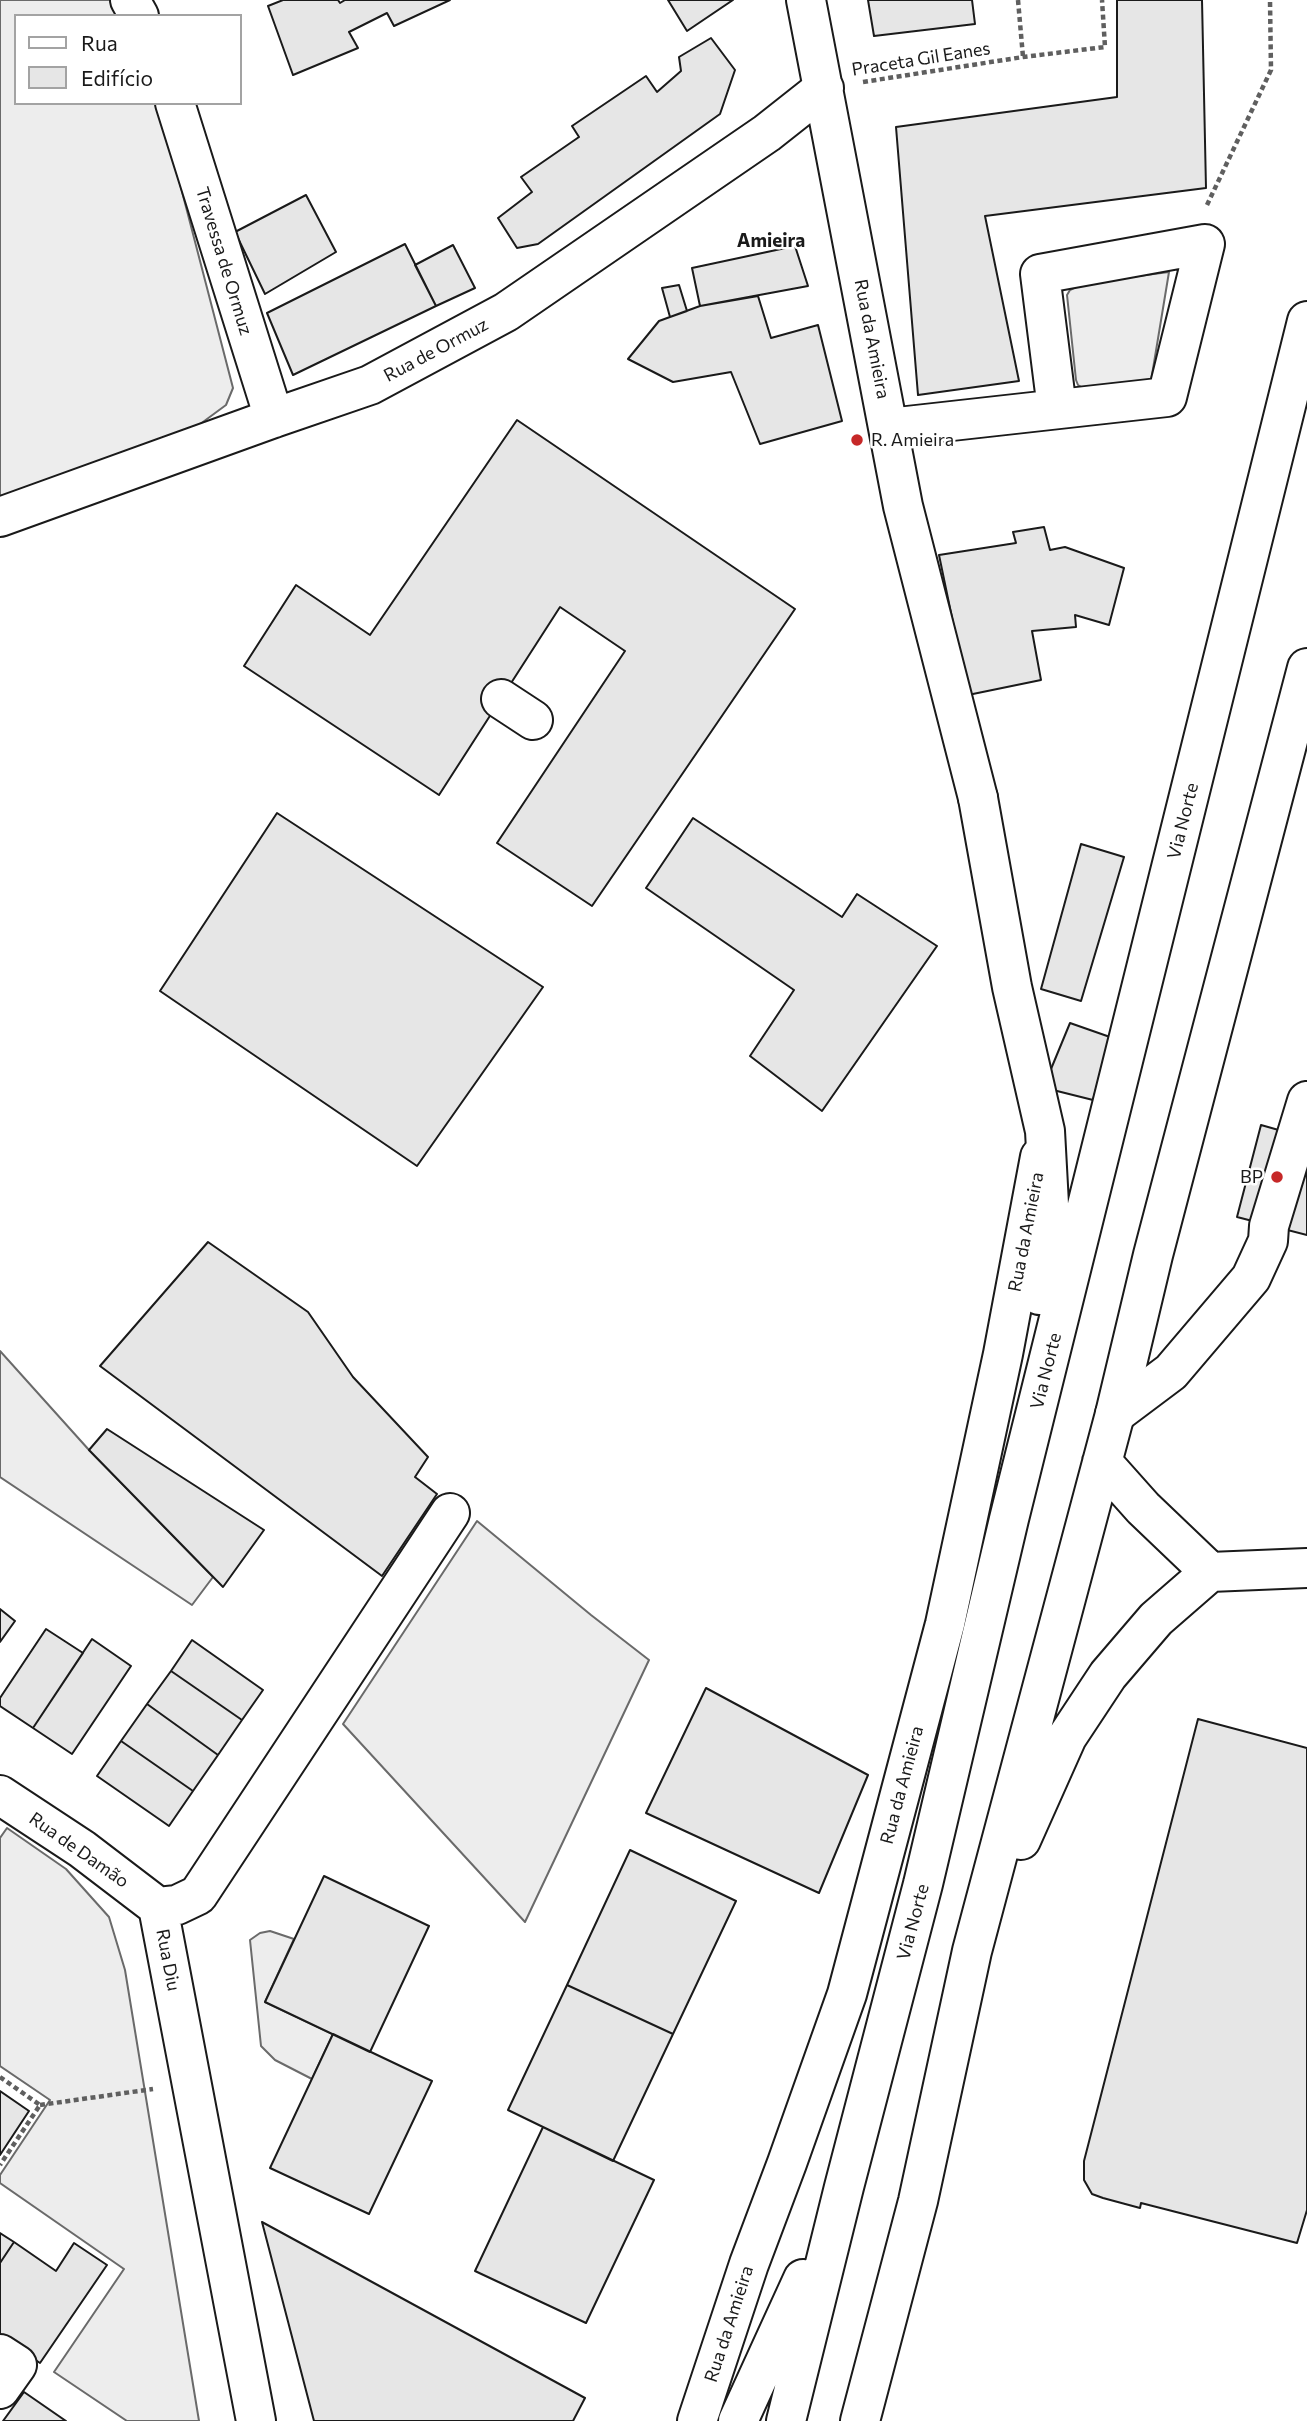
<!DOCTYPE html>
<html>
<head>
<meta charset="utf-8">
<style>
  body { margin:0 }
  #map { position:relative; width:1307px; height:2421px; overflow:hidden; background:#fff; font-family:Commissioner,sans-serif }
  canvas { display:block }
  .legend { position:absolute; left:14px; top:14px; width:228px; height:91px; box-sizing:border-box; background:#fff; border:2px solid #a3a3a3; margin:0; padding:9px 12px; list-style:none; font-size:21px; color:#1a1a1a }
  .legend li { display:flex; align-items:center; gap:14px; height:35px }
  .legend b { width:35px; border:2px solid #a3a3a3 }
</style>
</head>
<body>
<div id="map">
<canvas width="1307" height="2421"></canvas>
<ul class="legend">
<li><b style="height:9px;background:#fff"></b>Rua</li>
<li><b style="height:19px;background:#e6e6e6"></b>Edifício</li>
</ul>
</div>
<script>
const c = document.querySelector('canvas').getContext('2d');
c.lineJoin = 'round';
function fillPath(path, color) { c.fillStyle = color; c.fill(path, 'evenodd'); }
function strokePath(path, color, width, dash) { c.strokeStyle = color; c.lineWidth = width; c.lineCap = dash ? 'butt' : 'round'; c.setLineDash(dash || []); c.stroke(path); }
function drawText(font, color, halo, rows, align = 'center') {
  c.font = font + ' Commissioner,sans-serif'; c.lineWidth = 5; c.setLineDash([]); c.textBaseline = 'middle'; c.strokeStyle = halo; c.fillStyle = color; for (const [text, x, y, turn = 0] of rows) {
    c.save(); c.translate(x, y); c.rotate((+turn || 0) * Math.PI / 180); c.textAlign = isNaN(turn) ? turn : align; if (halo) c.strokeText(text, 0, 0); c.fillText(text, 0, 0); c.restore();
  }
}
const built = new Path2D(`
  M 0,0 L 110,0 L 120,16 L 16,16 L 16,103 L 159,103 L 233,388 L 226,405 L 188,433 L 35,489 L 0,496 Z
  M 1169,272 L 1151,381 L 1083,388 L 1078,385 L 1076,380 L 1067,295 L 1070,290 L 1084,283 Z
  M 0,1351 L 89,1450 L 213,1577 L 192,1605 L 0,1477 Z
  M 477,1521 L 591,1615 L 649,1660 L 525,1922 L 343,1724 Z
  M 7,1828 L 66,1869 L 109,1917 L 125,1970 L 199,2421 L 127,2421 L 54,2372 L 124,2269 L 0,2183 L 0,2175 L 50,2100 L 0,2066 L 0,1838 Z
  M 270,1931 L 294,1939 L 265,2002 L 333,2034 L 312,2079 L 275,2060 L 261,2046 L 250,1940 L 260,1933 Z`);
fillPath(built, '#ededed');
strokePath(built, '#6a6a6a', 2);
const building = new Path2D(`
  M 283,0 L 338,0 L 340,3 L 345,0 L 450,0 L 394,26 L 387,13 L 349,32 L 358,48 L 293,75 L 268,6 Z
  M 668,0 L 733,0 L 687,31 Z
  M 868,0 L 972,0 L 975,24 L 874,36 Z
  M 1117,0 L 1202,0 L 1206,188 L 985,216 L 1019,381 L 918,395 L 896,127 L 1117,97 Z
  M 711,38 L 735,70 L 720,114 L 538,244 L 517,248 L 498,218 L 532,192 L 521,177 L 579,137 L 572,126 L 646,76 L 657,92 L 681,71 L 679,57 Z
  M 306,195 L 336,252 L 265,294 L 235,232 Z
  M 405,244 L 436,306 L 293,375 L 267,313 Z
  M 453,245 L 475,288 L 436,306 L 415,265 Z
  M 795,246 L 808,286 L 700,306 L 692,268 Z
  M 679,285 L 687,311 L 670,317 L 662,288 Z
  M 758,296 L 771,338 L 818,325 L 842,421 L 760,444 L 731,372 L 673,382 L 628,359 L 659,321 L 700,306 Z
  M 517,420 L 795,609 L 592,906 L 497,843 L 625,651 L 560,607 L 439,795 L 244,666 L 296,585 L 370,635 Z
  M 1044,527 L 1050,550 L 1065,547 L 1124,568 L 1109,625 L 1075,615 L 1076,627 L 1032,631 L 1041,680 L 968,695 L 939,555 L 1016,543 L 1013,532 Z
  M 277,813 L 543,987 L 417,1166 L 160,991 Z
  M 693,818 L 842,917 L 857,894 L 937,946 L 822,1111 L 750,1056 L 794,990 L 646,888 Z
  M 1081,844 L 1124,857 L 1081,1001 L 1041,989 Z
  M 1070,1023 L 1110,1037 L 1093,1100 L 1053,1090 L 1051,1069 Z
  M 1261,1125 L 1307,1138 L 1307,1235 L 1237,1217 Z
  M 208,1242 L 308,1312 L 353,1377 L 428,1457 L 415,1477 L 437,1494 L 382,1576 L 100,1366 Z
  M 107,1429 L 264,1530 L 223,1587 L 89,1450 Z
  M 0,1609 L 15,1621 L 0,1642 Z
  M 46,1629 L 83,1653 L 33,1728 L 0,1706 L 0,1698 Z
  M 92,1639 L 131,1666 L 72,1754 L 33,1728 Z
  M 192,1640 L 263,1690 L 242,1720 L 171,1671 Z
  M 171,1671 L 242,1720 L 218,1755 L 147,1704 Z
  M 706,1688 L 868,1775 L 819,1893 L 646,1813 Z
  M 147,1704 L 218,1755 L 193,1791 L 121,1741 Z
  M 1198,1719 L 1307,1748 L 1307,2210 L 1297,2243 L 1141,2203 L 1140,2208 L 1103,2198 L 1092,2194 L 1084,2180 L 1084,2161 Z
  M 121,1741 L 193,1791 L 169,1826 L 97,1776 Z
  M 630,1850 L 736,1901 L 673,2034 L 567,1985 Z
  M 324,1876 L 429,1926 L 370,2052 L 265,2002 Z
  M 567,1985 L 673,2034 L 613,2161 L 508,2110 Z
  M 333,2034 L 432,2081 L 369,2214 L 270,2168 Z
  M 0,2091 L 29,2111 L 0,2155 Z
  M 543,2127 L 654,2180 L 586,2323 L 475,2271 Z
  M 262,2222 L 585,2398 L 573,2421 L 314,2421 Z
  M 0,2233 L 14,2242 L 0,2263 Z
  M 14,2242 L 56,2271 L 74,2243 L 107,2265 L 40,2363 L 0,2336 L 0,2263 Z
  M 24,2392 L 66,2421 L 3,2421 Z`);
fillPath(building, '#e6e6e6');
strokePath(building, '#1a1a1a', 2);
const minor = new Path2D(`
  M 130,0 L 139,16
  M 806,0 L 903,506 L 978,798
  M 175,103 L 274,418
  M 889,428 L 1167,397 L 1205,244 L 1040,274 L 1057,409
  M 0,517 L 274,418 L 370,385 L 506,312 L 767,133 L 824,88
  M 501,699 L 533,720
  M 1115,1414 L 1171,1372 L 1251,1278 L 1268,1241 L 1269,1226 L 1307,1101
  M 0,1795 L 82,1849 L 158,1907
  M 158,1907 L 256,2421
  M 158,1907 L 177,1905 L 198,1895 L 450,1513
  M 0,2354 L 17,2365 L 0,2389
  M 697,2421 L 749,2264 L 787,2163 L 847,1994 L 945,1624 L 1003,1354 L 1040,1157`);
const highway = new Path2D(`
  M 978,798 L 1012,987 L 1045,1131 L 1051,1241 L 1039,1295
  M 1102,1462 L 1143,1508 L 1210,1572
  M 1021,1840 L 1067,1737 L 1108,1675 L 1156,1619 L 1210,1572 L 1307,1568
  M 738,2421 L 803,2279
  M 786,2421 L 844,2187 L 923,1884 L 1009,1519 L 1307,321
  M 860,2421 L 918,2201 L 972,1951 L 1115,1414 L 1153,1255 L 1307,668`);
strokePath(minor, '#1a1a1a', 42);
strokePath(highway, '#1a1a1a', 42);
strokePath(new Path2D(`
  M 1018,0 L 1023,57
  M 863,82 L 1023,57 L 1105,47 L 1102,0
  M 1207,205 L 1271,70 L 1270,0
  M 0,2077 L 40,2105 L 0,2165
  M 40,2105 L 153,2089`), '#5f5f5f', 4.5, [5, 3.5]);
strokePath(minor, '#fff', 38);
strokePath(highway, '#fff', 38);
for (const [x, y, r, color] of [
  [857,440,7,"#c62828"],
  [1277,1177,7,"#c62828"]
]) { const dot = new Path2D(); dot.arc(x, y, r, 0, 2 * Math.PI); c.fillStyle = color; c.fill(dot); strokePath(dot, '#fff', 2.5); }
drawText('18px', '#1a1a1a', '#fff', [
  ["Praceta Gil Eanes",921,59,-9],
  ["Travessa de Ormuz",224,261,73],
  ["Rua da Amieira",872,339,79],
  ["Rua de Ormuz",436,350,-28],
  ["Via Norte",1183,821,-76],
  ["Rua da Amieira",1026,1232,-79],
  ["Via Norte",1046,1371,-76],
  ["Rua da Amieira",902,1785,-75],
  ["Rua de Damão",79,1850,35],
  ["Via Norte",913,1922,-75],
  ["Rua Diu",168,1960,79],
  ["Rua da Amieira",729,2324,-72]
]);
drawText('18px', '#1a1a1a', '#fff', [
  ["R. Amieira",871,440],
  ["BP",1263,1177,"right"]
], 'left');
drawText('bold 19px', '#1a1a1a', '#fff', [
  ["Amieira",771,241]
]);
</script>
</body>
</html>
